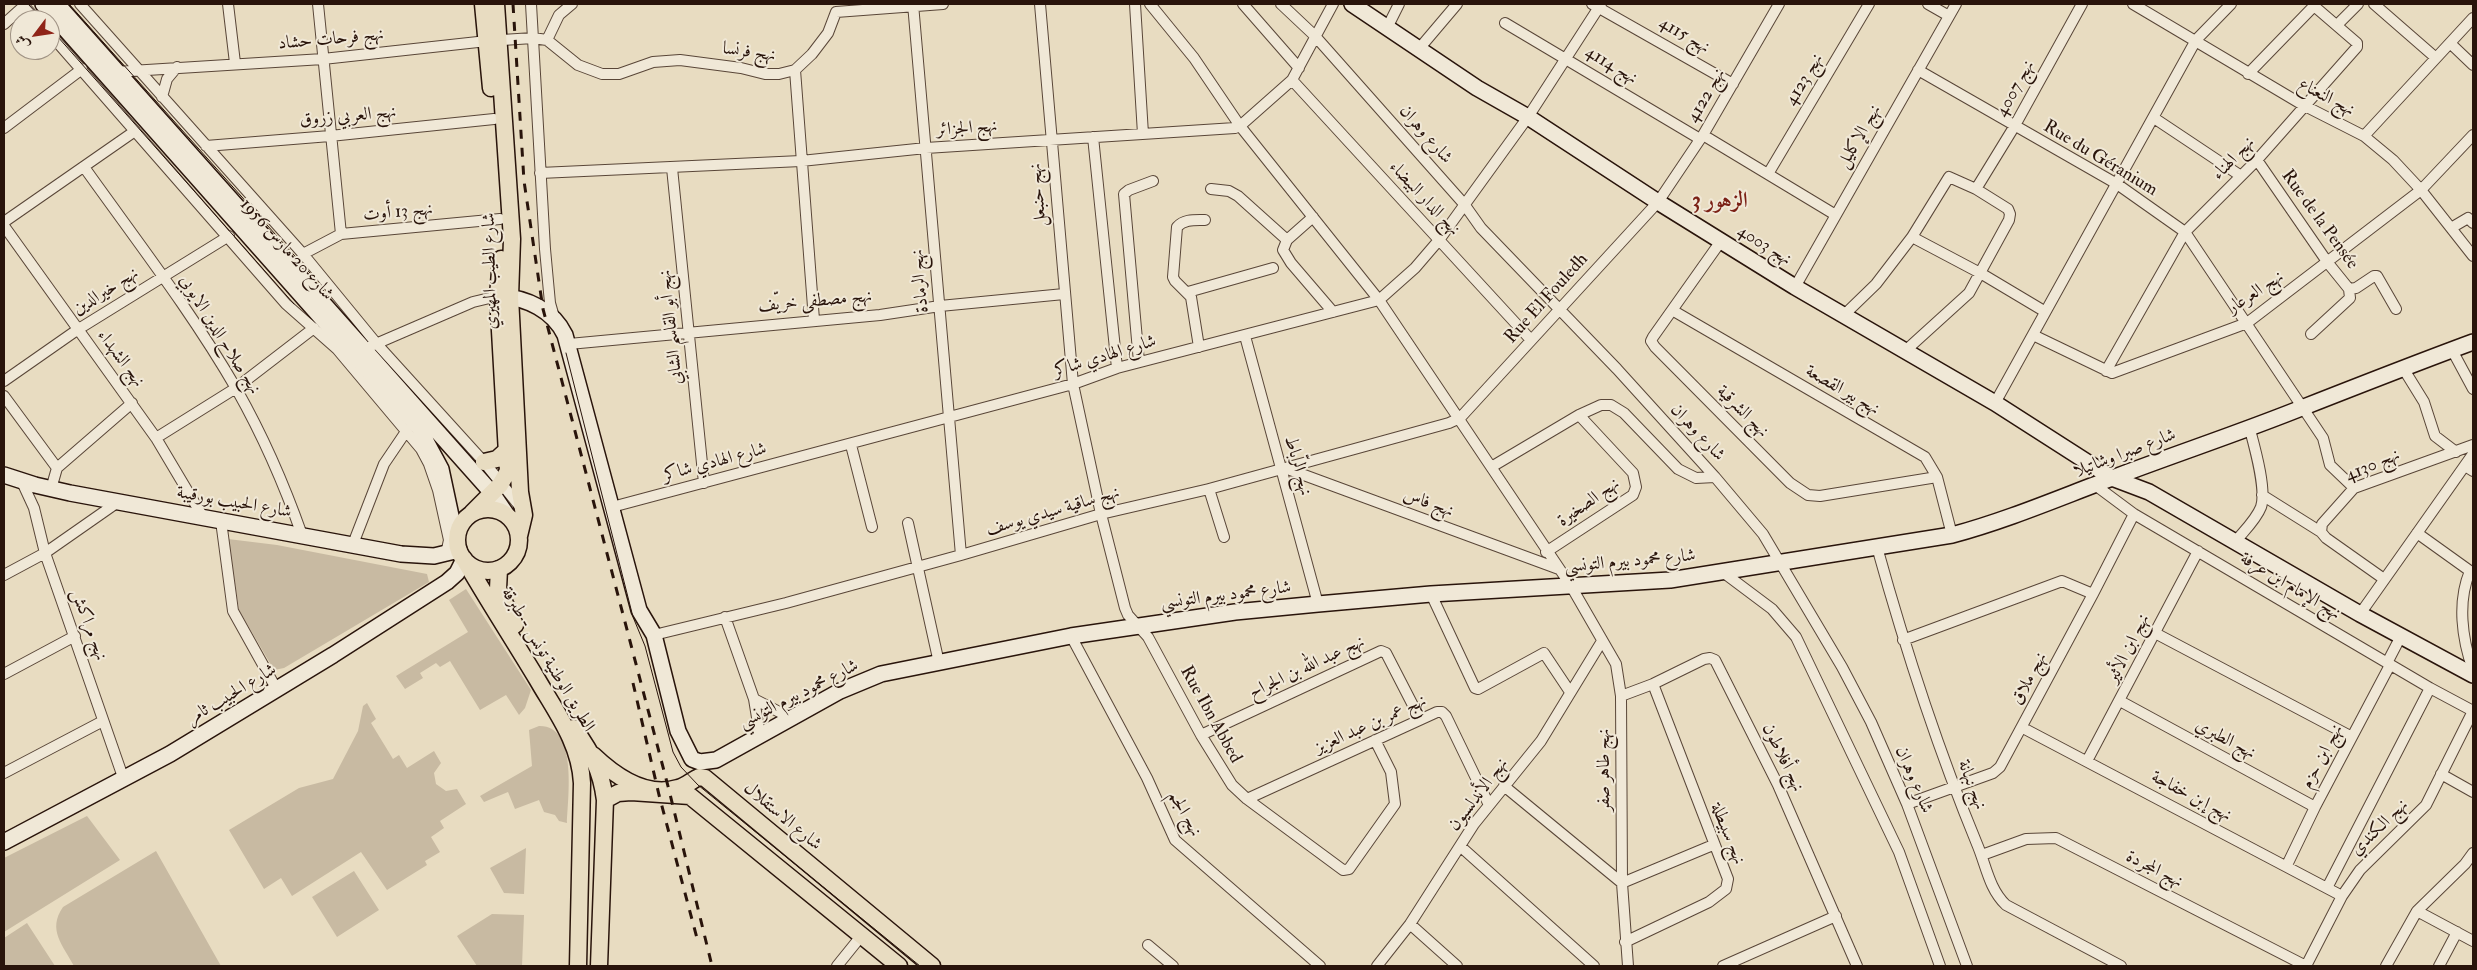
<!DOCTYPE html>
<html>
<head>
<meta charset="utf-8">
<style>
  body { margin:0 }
  #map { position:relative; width:2477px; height:970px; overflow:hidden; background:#e8dcc1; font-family:"IM FELL Double Pica",Amiri,serif }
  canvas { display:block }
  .frame { position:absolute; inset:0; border:5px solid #29140b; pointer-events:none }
  .north { position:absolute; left:10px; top:10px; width:50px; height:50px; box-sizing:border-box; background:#f0e8d7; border:1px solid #a09385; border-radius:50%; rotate:239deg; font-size:14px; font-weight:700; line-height:20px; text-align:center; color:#29140b }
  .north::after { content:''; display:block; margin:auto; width:18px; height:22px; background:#8f2418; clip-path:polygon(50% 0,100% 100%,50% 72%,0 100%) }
</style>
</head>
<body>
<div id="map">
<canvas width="2477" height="970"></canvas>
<div class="frame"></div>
<div class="north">ش</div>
</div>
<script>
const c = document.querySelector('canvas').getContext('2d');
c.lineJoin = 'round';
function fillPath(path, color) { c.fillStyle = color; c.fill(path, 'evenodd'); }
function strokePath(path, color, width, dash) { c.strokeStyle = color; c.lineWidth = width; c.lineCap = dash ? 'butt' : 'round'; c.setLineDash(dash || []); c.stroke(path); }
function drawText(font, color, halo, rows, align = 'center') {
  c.font = font + ' "IM FELL Double Pica",Amiri,serif'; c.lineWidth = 4; c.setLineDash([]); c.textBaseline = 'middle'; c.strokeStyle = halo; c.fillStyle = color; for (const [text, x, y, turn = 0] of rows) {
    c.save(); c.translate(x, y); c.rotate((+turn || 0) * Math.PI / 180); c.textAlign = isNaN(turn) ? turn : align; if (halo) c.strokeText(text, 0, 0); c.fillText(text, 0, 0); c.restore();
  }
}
fillPath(new Path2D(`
  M 228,539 L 277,545 L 427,574 L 429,582 L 284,668 L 274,670 L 239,610 Z
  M 466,589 L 531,690 L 525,708 L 519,715 L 506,695 L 480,710 L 450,661 L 440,667 L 436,663 L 420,673 L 423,678 L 405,689 L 396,676 L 468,632 L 449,600 Z
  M 367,703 L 376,719 L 371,723 L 393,759 L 399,755 L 407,768 L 434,751 L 441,763 L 434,773 L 436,784 L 446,791 L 457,789 L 466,804 L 440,821 L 444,828 L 431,837 L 440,852 L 425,861 L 427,865 L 387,890 L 361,852 L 292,896 L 281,878 L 264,889 L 229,830 L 299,788 L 333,779 L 358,731 L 363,706 Z
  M 539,726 C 578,725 568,797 567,823 L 559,821 L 555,815 L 544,812 L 539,800 L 515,809 L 508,792 L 484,802 L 480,796 L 532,766 L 529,730 Z
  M 87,816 L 120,860 L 4,932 L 4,858 Z
  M 526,848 L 524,894 L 504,893 L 490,868 Z
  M 156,851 L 221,966 L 74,966 C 63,945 47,930 63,907 Z
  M 354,871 L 379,910 L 337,937 L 312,897 Z
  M 492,914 L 524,915 L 522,966 L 477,966 L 457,936 Z
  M 27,923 L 55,966 L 4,966 L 4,938 Z`), '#c8baa2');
const street = new Path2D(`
  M 22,4 L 37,20
  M 80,4 L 303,254 L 376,343 L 484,462 L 522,509
  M 228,4 L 235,63
  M 318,4 L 341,234
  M 531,4 L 545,249 L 550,303 L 554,317
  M 913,4 L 961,555
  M 1040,4 L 1073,384 L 1101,514 L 1125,608 L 1128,615 L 1148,637 L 1201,735 L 1232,785 L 1247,799 L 1343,870 L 1349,869 L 1395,804 L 1391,772 L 1375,740
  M 1135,4 L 1143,134
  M 1150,4 L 1194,58 L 1240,126 L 1379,300 L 1571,586 L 1616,664 L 1621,696 L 1622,883 L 1628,966
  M 1243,4 L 1299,68
  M 1281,4 L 1315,36 L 1464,204 L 1481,228 L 1617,369 L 1715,477 L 1763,534 L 1842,667 L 1871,722 L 1907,804 L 1967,966
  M 1592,4 L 1733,84
  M 1928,4 L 1949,16
  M 2133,4 L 2303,105 L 2364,136 L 2393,160 L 2421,190 L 2473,256
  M 2374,4 L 2436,58
  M 836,12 L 943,4
  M 1505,23 L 1700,139
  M 4,24 L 24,6
  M 2338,24 L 2358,4
  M 1387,28 L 1399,4
  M 50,34 L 286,304 L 337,349 L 421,449 L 429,464 L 438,490 L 449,540 L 446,554
  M 547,40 L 559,15 L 572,4
  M 2450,43 L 2473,65
  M 1418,50 L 1457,4
  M 795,70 L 814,320
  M 1918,70 L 2117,184 L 2185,232 L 2323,438 L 2330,465 L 2354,488
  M 115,72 L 323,59 L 487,41 L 533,38 L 547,40 L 578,65 L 602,74 L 619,74 L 653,62 L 680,60 L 741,68 L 765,74 L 779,74 L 795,70 L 812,54 L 828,33 L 836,12
  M 1292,80 L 1531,340
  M 162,97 L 167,79 L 177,67
  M 2154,118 L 2241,176
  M 4,128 L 82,69
  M 1703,135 L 1834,214
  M 2364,136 L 2473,18
  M 1093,137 L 1117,368
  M 206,146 L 330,136 L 494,119
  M 2257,160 L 2328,263 L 2349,289 L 2356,288 L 2374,276 L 2377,276 L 2396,309
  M 84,167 C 136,240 192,312 237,390 C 263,436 284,484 302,535
  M 672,168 L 704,483
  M 540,173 L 801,161 L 926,148 L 1235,128 L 1240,126 L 1292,80 L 1333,4
  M 1768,174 L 1869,4
  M 1211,189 L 1229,191 L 1238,196 L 1287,240
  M 1976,189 L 2014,127 L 2082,4
  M 1313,217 L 1287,240 L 1283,250 L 1291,263 L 1333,312
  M 4,222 L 135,131
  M 4,226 L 156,438 L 203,517
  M 2451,228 L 2468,218 L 2473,223
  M 1721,241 L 1653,337 L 1651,341 L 1655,347 L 1790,483 L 1808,495 L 1820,496 L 1937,477
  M 303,254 L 341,234 L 500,219
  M 1795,287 L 1956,4
  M 1188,292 L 1273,268
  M 1672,310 L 1925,457 L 1937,477 L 1952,535
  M 1843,316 L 1876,284 L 1912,237
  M 2311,334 L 2350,298 L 2349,289
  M 2033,335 L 2112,373 L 2247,323 L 2421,190 L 2473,135
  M 1245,336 L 1318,604
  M 569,344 L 880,315 L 940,306 L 1064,294
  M 371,346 L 473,302 L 498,296
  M 1199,347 L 1191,297 L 1175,281 L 1173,277 L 1177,227 C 1184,219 1194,220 1205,220
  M 2452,350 L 2473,389
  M 1904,352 L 1969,293 L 2009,220 L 2010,214 L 2008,209 L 1976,189 L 1949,177 L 1912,237 L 1982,274 L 2044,311
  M 1139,362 L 1124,194 L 1129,190 L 1153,181
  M 2403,368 L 2424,402 L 2435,436 L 2456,452
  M 2106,371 L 2185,232 L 2257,160 L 2357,47 L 2357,43 L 2314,6 L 2248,74
  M 4,381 L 77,330 L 229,236
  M 4,396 L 57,468 L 51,489
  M 1995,403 L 2196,40 L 2231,4
  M 1579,415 L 1601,405 L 1611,405 L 1624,413 L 1678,469 L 1696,478 L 1715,477
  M 156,438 L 236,388 L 314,328
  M 851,445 L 872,527
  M 1493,466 L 1579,415 L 1633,473 L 1636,487 L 1633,495 L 1546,552
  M 2465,466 L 2473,471
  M 57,468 L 132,403
  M 1285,468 L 1559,569
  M 22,482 L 34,508 L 45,553 L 124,780
  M 2095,485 L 2134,514 L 2430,688 L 2473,711
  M 1209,489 L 1224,537
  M 2262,495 L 2321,532
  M 612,507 L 1073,384 L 1117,368 L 1379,300 L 1415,268 L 1439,240 L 1528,117 L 1601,4
  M 221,521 L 233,611 L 277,690
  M 908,523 L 939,663
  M 2417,533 L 2470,571 C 2457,602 2462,639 2473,670
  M 2235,542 C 2243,532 2256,520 2261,507 C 2267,489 2254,445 2249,426
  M 353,544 L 384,464 L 407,430
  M 1877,547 C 1905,648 1937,747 1977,844 C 1986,865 1989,889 2006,905 L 2121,966
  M 1724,573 L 1772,609 L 1796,637 L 1899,852 L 1940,966
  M 4,575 L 45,553 L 118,502
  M 2384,579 L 2326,538 L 2321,532 L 2322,524 L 2354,488 L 2473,445
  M 1431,594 L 1475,688 L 1478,689 L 1544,653 L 1570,692
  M 2360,614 L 2473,454
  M 725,617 L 754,699 L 760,736
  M 2155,633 L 2352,737
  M 654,635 L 786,603 L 961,555 L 1101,514 L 1209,489 L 1449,423 L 1460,418 L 1658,202 L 1703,135 L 1779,4
  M 1071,636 L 1147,778 L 1175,840 L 1320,966
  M 1903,640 L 2062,581 L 2093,594
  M 2387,663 L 2401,636
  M 4,674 L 75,636
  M 1621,696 L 1653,684 L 1704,659 L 1710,658 L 1715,660 L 1778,785 L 1857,966
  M 754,699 L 791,718
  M 2120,701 L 2315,807
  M 2023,728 L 2342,896
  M 1201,735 L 1381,651 L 1386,653 L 1420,719
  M 2087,761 L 2198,551
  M 4,773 L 103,721
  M 2441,774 L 2473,792
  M 1504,786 L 1622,883 L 1713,845
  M 1247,799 L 1437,712 L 1442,712 L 1446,716 L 1489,805
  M 1907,804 L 1993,773 L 2000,767 L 2093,594 L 2134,514
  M 1460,846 L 1594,966
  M 1982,855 L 2026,839 L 2056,838 L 2306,966
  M 2287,865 L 2315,807 L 2390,665
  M 2327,888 L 2430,688
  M 2417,911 L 2473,941
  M 1410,924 L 1457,966
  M 1625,942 L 1709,902 L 1726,889 L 1728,879 L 1653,684
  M 1148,945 L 1173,966
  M 837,966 L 862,935
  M 1377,966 L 1410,924 L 1474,824 L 1541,741 L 1602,641
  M 1723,966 L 1836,916
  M 2306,966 L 2342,896 L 2360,870 L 2426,805 L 2473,711
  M 2386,966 L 2417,911 L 2465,864 L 2473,853
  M 2439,966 L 2457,932`);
const secondary = new Path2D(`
  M 43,4 L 419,428 L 441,469 L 457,544
  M 57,4 L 492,493 L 507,515
  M 1352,4 L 1477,88 L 1528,117 L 1658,202 L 1795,287 L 1995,403 L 2112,478 L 2149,492 L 2360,614 L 2473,675
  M 500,296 C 527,298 553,310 565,335 L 639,610 L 654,635 L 678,731 L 692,759 L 700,762 L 716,760 L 840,691 L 881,674 L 1071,636 L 1235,612 L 1318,604 L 1431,594 L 1670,580 L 1952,535 C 2008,520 2061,497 2115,477 C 2178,453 2242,432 2304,407 C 2360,385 2416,363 2473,342
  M 4,475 L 35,485 L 70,493 L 401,554 L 434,556 L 459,550
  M 4,842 L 170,754 L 333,655 L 447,582 L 457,573 L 464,559`);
const primary = new Path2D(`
  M 483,4 L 491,88
  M 496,4 L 512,239 L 510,297 L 520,492 L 524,515 L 519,536
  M 484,462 L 497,459 L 507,450
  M457 540a31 31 0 1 1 62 0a31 31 0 1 1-62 0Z
  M 472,513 L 500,485 L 508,471 L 498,296 L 501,259
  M 464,559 C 487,599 513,639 537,679 C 556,712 580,743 582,783 L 578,966
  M 499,569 L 498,589 L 515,625
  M 574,728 C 592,754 601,769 605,800 L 599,966
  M 593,755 C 615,776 646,798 678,788 C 686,786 692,780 699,777 L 705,778 L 932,966
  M 605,800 L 618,793 L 631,792 L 690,796 L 899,966`);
strokePath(street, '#594638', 12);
strokePath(secondary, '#29140b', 18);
strokePath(primary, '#29140b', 19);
strokePath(street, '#f0e8d7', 10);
strokePath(secondary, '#f0e8d7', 15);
strokePath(primary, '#e8dcc1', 16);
strokePath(new Path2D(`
  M 28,4 L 43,20
  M 69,4 L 310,273
  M 50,28 L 294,304
  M 566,353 L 633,617 L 645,646 L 673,752 L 681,767 L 698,785 L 920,966`), '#29140b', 1);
strokePath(new Path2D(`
  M 513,4 L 524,181 L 543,309 L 669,790 L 712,966
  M 633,683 L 659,795 L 698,942`), '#29140b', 3, [9, 9]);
drawText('18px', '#29140b', '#f0e8d7', [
  ["نهج 4115",1684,36,30],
  ["نهج فرحات حشاد",331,40,-5],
  ["نهج فرنسا",749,53,8],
  ["نهج 4114",1611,66,31],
  ["نهج 4123",1805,80,-59],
  ["نهج 4007",2016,89,-61],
  ["نهج 4122",1707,96,-60],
  ["نهج النعناع",2326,98,28],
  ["نهج العربي زروق",348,117,-5],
  ["نهج الجزائر",967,129,-4],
  ["شارع وهران",1425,135,49],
  ["نهج الإكليل",1860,137,-60],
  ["Rue du Géranium",2100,159,31],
  ["نهج الهناء",2234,159,-46],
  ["نهج حنبعل",1039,195,-95],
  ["نهج الدار البيضاء",1424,199,47],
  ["نهج 13 أوت",398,213,-5],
  ["Rue de la Pensée",2319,220,54],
  ["نهج 4003",1764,246,32],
  ["شارع 20 مارس 1956",286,250,48],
  ["شارع الطيب المهيري",491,271,-91],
  ["نهج الرمادة",921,281,-95],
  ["نهج خيرالدين",106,292,-32],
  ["نهج العرعار",2256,293,-33],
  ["Rue El Fouledh",1547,299,-48],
  ["نهج مصطفى خريّف",815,302,-5],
  ["نهج أبو القاسم الشابي",672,327,-96],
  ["نهج صلاح الدين الايوبي",219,335,58],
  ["شارع الهادي شاكر",1105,357,-17],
  ["نهج الشهداء",120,359,53],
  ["نهج بير القصعة",1842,391,30],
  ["نهج الشرقية",1742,412,45],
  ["شارع وهران",1697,433,47],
  ["شارع صبرا وشاتيلا",2125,454,-21],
  ["شارع الهادي شاكر",715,463,-15],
  ["نهج الرّباط",1297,466,75],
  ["نهج 4130",2373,466,-23],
  ["شارع الحبيب بورقيبة",234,503,10],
  ["نهج الصخيرة",1589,503,-35],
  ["نهج فاس",1428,504,20],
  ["نهج ساقية سيدي يوسف",1053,512,-16],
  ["شارع محمود بيرم التونسي",1630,562,-5],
  ["نهج الإمام ابن عرفة",2290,587,31],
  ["شارع محمود بيرم التونسي",1226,596,-7],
  ["نهج مراكش",88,625,70],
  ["نهج ابن الأثير",2129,649,-63],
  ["الطريق الوطنية تونس - طبرقة",547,660,59],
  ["نهج عبد الله بن الجراح",1307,668,-25],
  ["نهج ملاق",2030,679,-62],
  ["شارع الحبيب ثامر",232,695,-31],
  ["شارع محمود بيرم التونسي",799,695,-27],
  ["Rue Ibn Abbed",1210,715,61],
  ["نهج عمر بن عبد العزيز",1371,725,-24],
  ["نهج الطبري",2225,740,28],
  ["نهج ابن حزم",2323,757,-62],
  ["نهج أفلاطون",1782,758,64],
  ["نهج طاهر صفر",1605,770,-90],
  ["شارع وهران",1913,780,67],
  ["نهج نبهانة",1971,785,69],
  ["نهج الأندلسيون",1479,795,-53],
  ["نهج إبن خفاجة",2191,797,28],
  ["نهج الجم",1184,814,61],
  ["شارع الاستقلال",782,817,40],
  ["نهج الكندي",2380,828,-44],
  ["نهج سبيطلة",1727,834,68],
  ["نهج المجردة",2154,870,27]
]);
drawText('bold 22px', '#7a1f14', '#f0e8d7', [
  ["الزهور 3",1720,202]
]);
</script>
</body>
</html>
